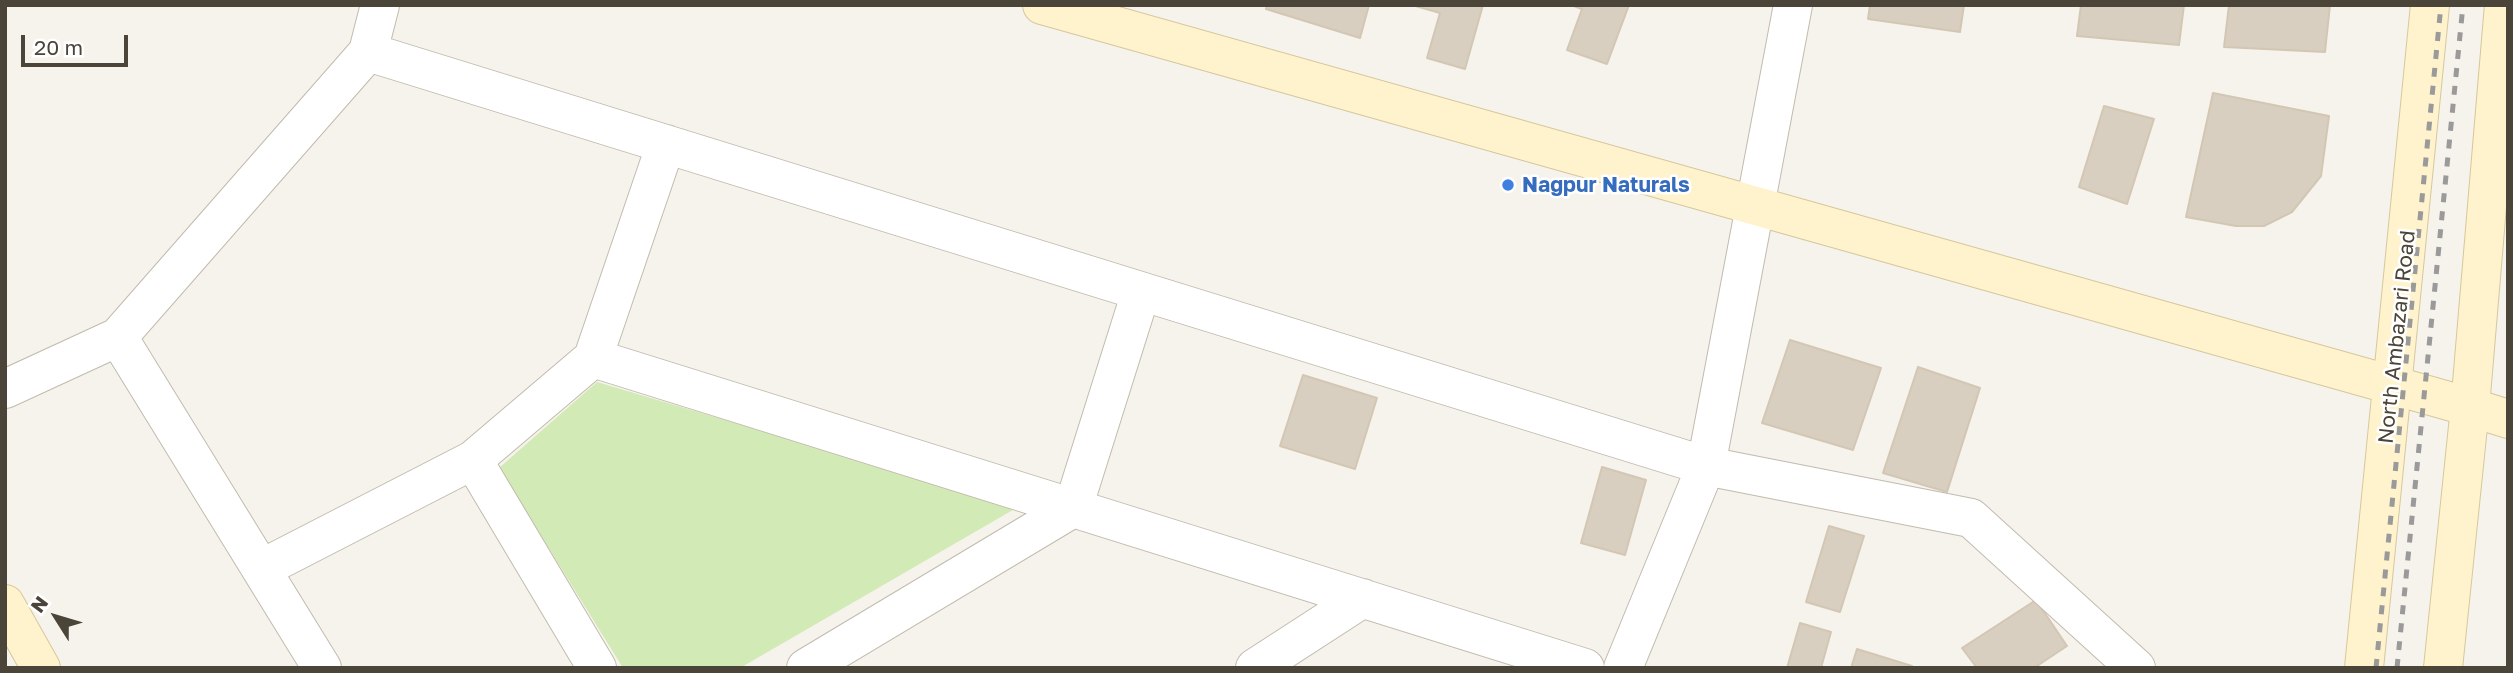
<!DOCTYPE html>
<html>
<head>
<meta charset="utf-8">
<style>
  body { margin:0 }
  #map { position:relative; width:2513px; height:673px; overflow:hidden; background:#f6f3ec; font-family:"Golos Text",sans-serif }
  canvas { display:block }
  .frame { position:absolute; inset:0; border:7px solid #4b4439; pointer-events:none }
  .north { position:absolute; left:21px; top:582px; width:70px; height:70px; -webkit-text-stroke:5px #fff; paint-order:stroke; rotate:307deg; font-size:19px; font-weight:700; line-height:28px; text-align:center; color:#4b4439 }
  .north::after { content:''; display:block; margin:auto; width:24px; height:32px; background:#4b4439; clip-path:polygon(50% 0,100% 100%,50% 72%,0 100%) }
  .scale { position:absolute; left:21px; top:35px; width:107px; height:32px; box-sizing:border-box; border:4px solid #4b4439; border-top:0; padding-left:9px; font-size:21px; line-height:24px; white-space:nowrap; color:#4b4439; -webkit-text-stroke:5px #fff; paint-order:stroke }
</style>
</head>
<body>
<div id="map">
<canvas width="2513" height="673"></canvas>
<div class="frame"></div>
<div class="north">N</div>
<div class="scale">20 m</div>
</div>
<script>
const c = document.querySelector('canvas').getContext('2d');
c.lineJoin = 'round';
function fillPath(path, color) { c.fillStyle = color; c.fill(path, 'evenodd'); }
function strokePath(path, color, width, dash) { c.strokeStyle = color; c.lineWidth = width; c.lineCap = dash ? 'butt' : 'round'; c.setLineDash(dash || []); c.stroke(path); }
function drawText(font, color, halo, rows, align = 'center') {
  c.font = font + ' "Golos Text",sans-serif'; c.lineWidth = 5; c.setLineDash([]); c.textBaseline = 'middle'; c.strokeStyle = halo; c.fillStyle = color; for (const [text, x, y, turn = 0] of rows) {
    c.save(); c.translate(x, y); c.rotate((+turn || 0) * Math.PI / 180); c.textAlign = isNaN(turn) ? turn : align; if (halo) c.strokeText(text, 0, 0); c.fillText(text, 0, 0); c.restore();
  }
}
fillPath(new Path2D(`
  M 597,382 L 1018,507 L 740,668 L 623,668 L 499,468 Z`), '#d2eab5');
const building = new Path2D(`
  M 1267,5 L 1369,5 L 1360,38 L 1266,9 Z
  M 1412,5 L 1483,5 L 1465,69 L 1427,58 L 1440,13 Z
  M 1571,5 L 1629,5 L 1607,64 L 1567,50 L 1582,9 Z
  M 1870,5 L 1964,5 L 1960,32 L 1868,19 Z
  M 2081,5 L 2184,5 L 2179,45 L 2077,36 Z
  M 2229,5 L 2330,5 L 2325,52 L 2224,47 Z
  M 2213,93 L 2329,116 L 2321,176 L 2292,212 L 2264,226 L 2236,226 L 2186,217 Z
  M 2104,106 L 2154,119 L 2127,204 L 2079,187 Z
  M 1790,340 L 1881,368 L 1853,450 L 1762,423 Z
  M 1918,367 L 1980,388 L 1947,492 L 1883,473 Z
  M 1303,375 L 1377,398 L 1355,469 L 1280,446 Z
  M 1602,467 L 1646,480 L 1625,555 L 1581,543 Z
  M 1829,526 L 1864,536 L 1840,612 L 1806,602 Z
  M 2036,600 L 2067,646 L 2034,668 L 1977,668 L 1962,648 Z
  M 1800,623 L 1831,632 L 1821,668 L 1787,668 Z
  M 1857,649 L 1912,666 L 1911,668 L 1851,668 Z`);
fillPath(building, '#d8cfc1');
strokePath(building, '#d3c7b4', 2);
const street = new Path2D(`
  M 368,52 L 1706,466 L 1971,518 L 2136,668
  M 118,337 L 322,668
  M 593,358 L 1585,668
  M 5,389 L 118,337 L 368,52 L 380,5
  M 473,460 L 597,668
  M 261,569 L 473,460 L 593,358 L 666,144
  M 806,668 L 1073,508 L 1141,292
  M 1255,668 L 1363,598
  M 1623,668 L 1706,466 L 1793,5`);
const secondary = new Path2D(`
  M 1042,5 L 2470,407 L 2508,419
  M 5,604 L 41,668
  M 2364,668 L 2430,5
  M 2443,668 L 2470,407 L 2504,5`);
strokePath(street, '#c2bbae', 40);
strokePath(secondary, '#d6c79b', 40);
strokePath(street, '#fff', 38);
strokePath(secondary, '#fff3cd', 38);
strokePath(new Path2D(`
  M 2376,668 L 2441,5
  M 2397,668 L 2463,5`), '#9a9a9a', 5, [9, 9]);
for (const [x, y, r, color] of [
  [1508,185,7,"#3f7fe0"]
]) { const dot = new Path2D(); dot.arc(x, y, r, 0, 2 * Math.PI); c.fillStyle = color; c.fill(dot); strokePath(dot, '#fff', 2.5); }
drawText('bold 21px', '#366cbe', '#fff', [
  ["Nagpur Naturals",1522,185]
], 'left');
drawText('21px', '#4b4439', '#fff', [
  ["North Ambazari Road",2397,337,-84]
]);
</script>
</body>
</html>
